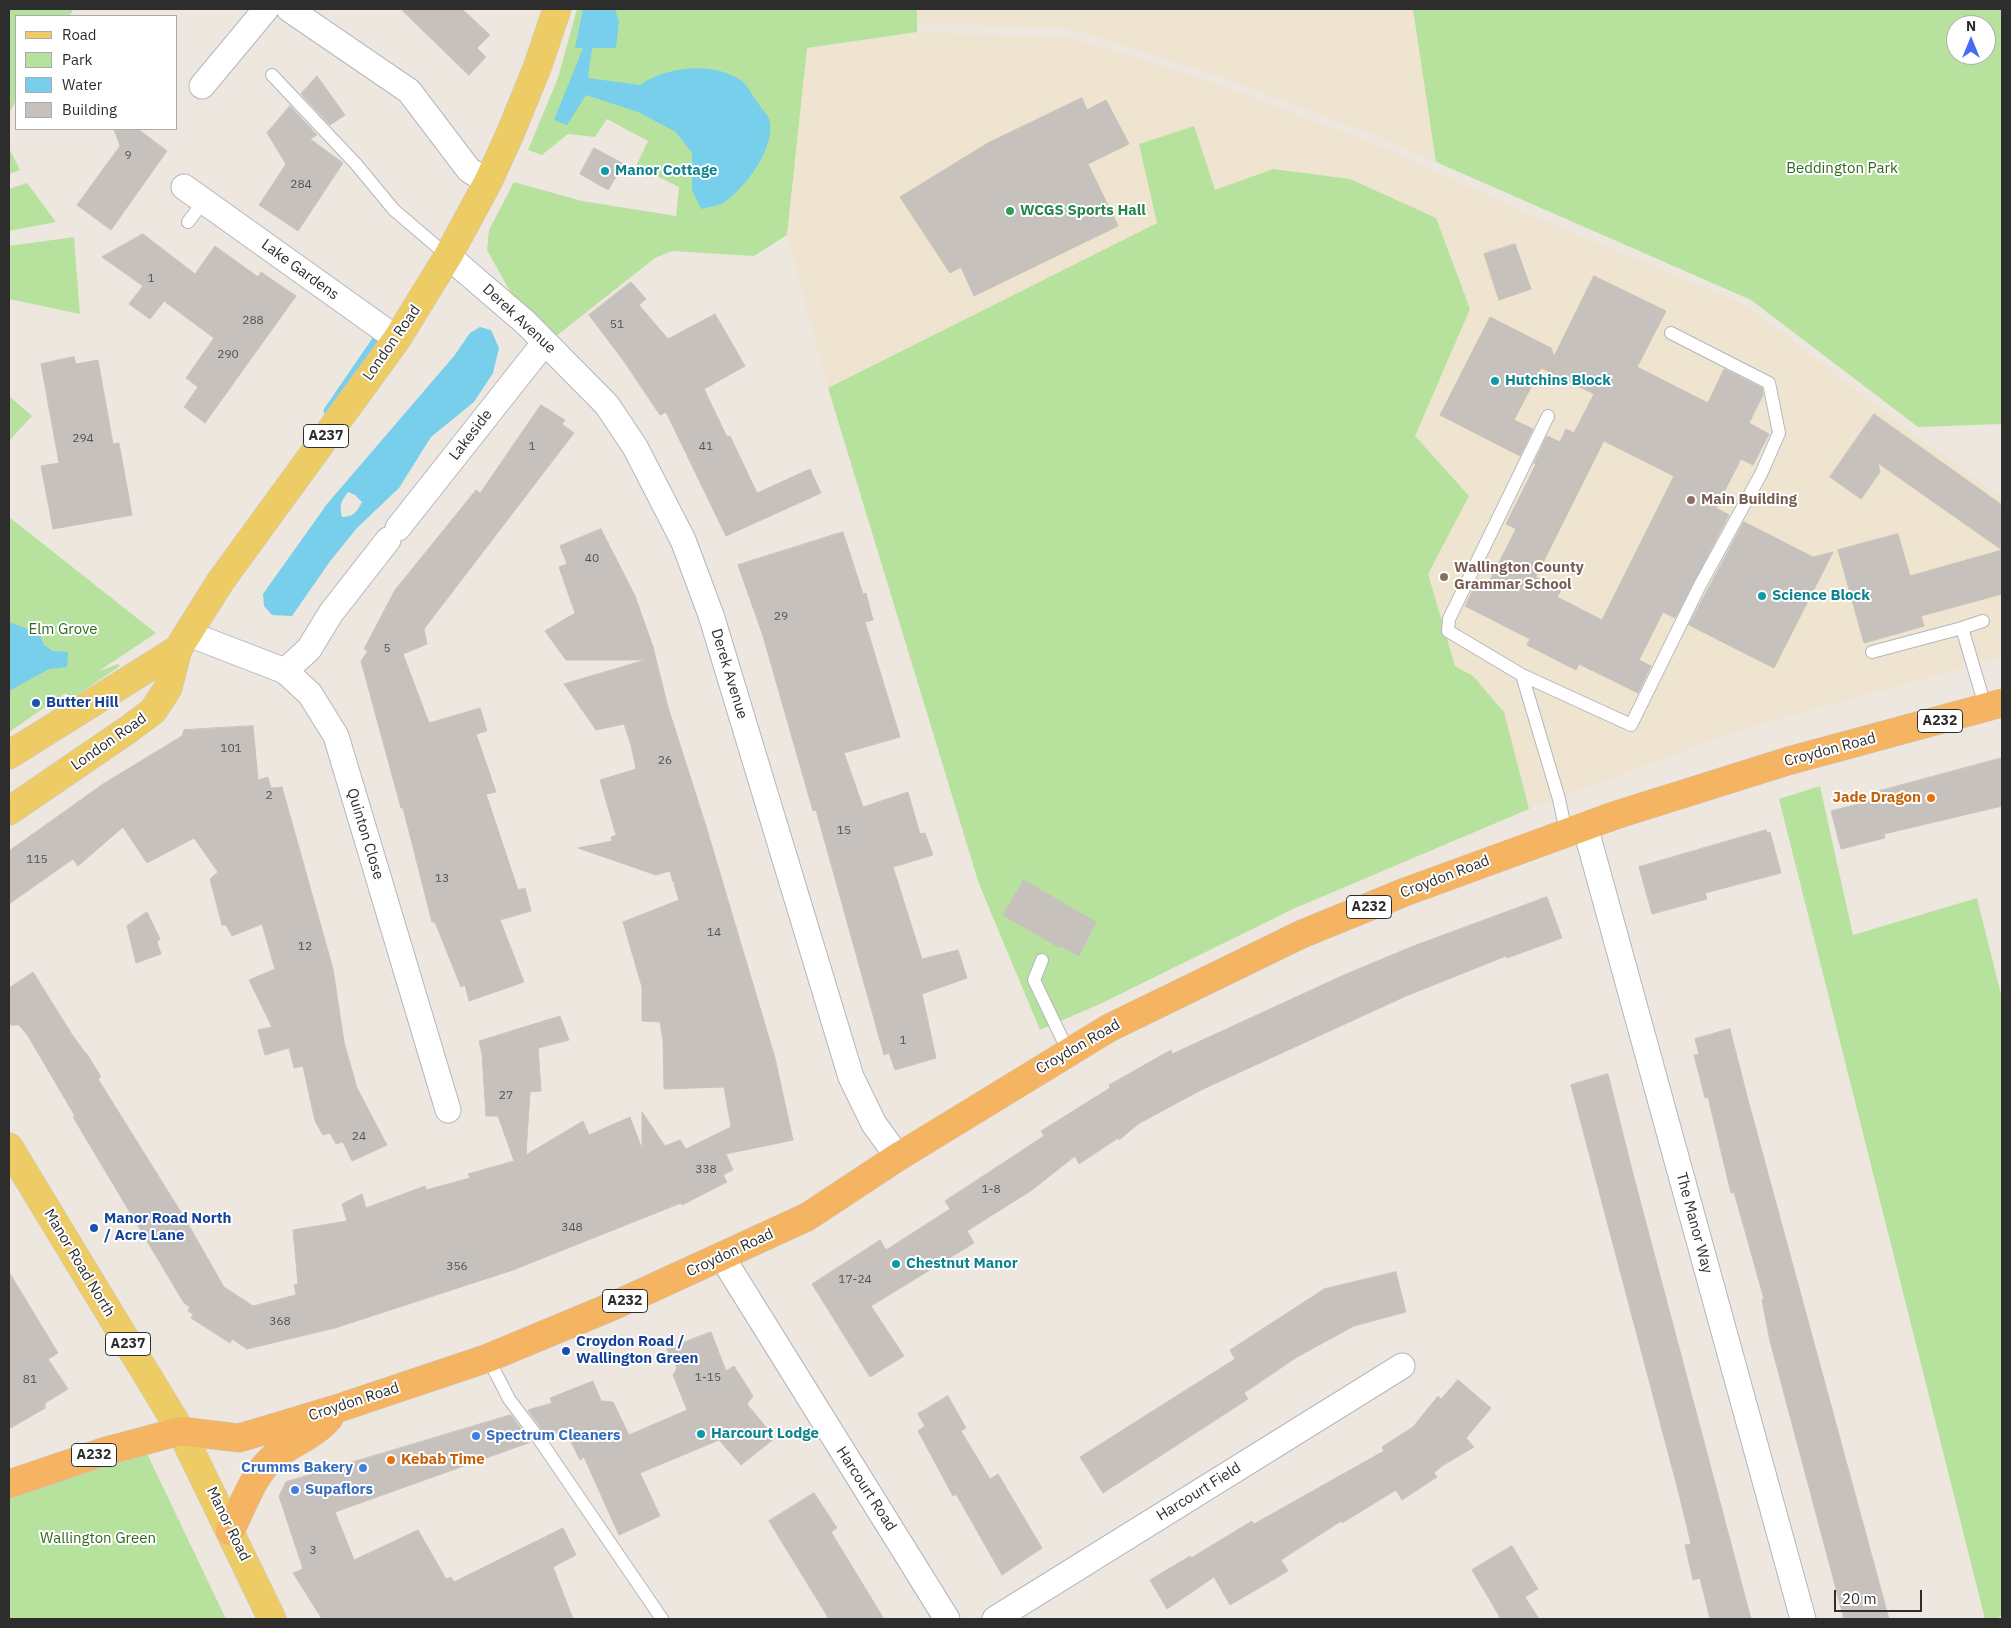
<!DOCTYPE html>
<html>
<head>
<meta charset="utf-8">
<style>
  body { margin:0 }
  #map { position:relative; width:2011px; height:1628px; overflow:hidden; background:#eee7e0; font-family:"IBM Plex Sans",sans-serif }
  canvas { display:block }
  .frame { position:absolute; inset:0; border:10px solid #2d2d2d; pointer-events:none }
  .legend { position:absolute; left:15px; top:15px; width:162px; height:115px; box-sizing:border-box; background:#fff; border:1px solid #ababab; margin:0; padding:6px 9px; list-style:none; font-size:15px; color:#2d2d2d }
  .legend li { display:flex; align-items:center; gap:10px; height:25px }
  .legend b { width:25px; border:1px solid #ababab }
  .north { position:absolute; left:1946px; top:15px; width:50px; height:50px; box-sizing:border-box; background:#fff; border:1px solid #ababab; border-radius:50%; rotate:0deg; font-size:14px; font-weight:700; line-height:20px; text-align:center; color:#2d2d2d }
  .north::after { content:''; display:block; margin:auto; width:18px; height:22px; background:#456af5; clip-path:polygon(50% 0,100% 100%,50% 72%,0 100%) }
  .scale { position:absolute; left:1834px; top:1590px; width:88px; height:22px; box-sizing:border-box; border:2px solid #2d2d2d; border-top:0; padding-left:6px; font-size:15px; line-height:18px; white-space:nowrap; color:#2d2d2d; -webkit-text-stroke:4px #fff; paint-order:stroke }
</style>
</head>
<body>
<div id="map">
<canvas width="2011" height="1628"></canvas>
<div class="frame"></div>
<ul class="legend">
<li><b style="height:6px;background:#edcb65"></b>Road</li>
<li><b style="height:14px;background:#b7e29e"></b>Park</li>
<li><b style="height:14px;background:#77cfec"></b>Water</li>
<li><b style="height:14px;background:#c6c1bc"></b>Building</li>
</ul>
<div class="north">N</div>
<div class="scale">20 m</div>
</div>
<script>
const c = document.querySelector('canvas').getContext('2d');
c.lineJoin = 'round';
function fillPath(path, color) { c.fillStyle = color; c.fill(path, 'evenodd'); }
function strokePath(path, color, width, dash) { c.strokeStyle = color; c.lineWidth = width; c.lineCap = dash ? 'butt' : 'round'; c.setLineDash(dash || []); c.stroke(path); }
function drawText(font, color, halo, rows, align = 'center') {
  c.font = font + ' "IBM Plex Sans",sans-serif'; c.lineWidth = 4; c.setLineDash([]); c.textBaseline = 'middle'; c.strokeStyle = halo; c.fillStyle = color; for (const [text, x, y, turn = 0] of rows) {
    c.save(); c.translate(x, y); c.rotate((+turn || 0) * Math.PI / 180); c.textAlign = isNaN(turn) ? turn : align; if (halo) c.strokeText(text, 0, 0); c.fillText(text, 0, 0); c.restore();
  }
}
fillPath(new Path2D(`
  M 917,9 L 1413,9 L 1436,162 L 1379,137 L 1222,77 L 1120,44 L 1070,29 L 917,23 Z
  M 917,32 L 1070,38 L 1118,52 L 1219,85 L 1375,144 L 1531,215 L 1746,305 L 1911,432 L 2002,498 L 2002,657 L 1743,729 L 1529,809 L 1293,909 L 1102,1003 L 1040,1030 L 979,884 L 828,388 L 787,235 L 807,48 Z`), '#eee4d0');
fillPath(new Path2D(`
  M 9,9 L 74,9 L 69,16 L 16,16 L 16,100 L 9,113 Z
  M 577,9 L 917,9 L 917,32 L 807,48 L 787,235 L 754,256 L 672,251 L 655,258 L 555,337 L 516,302 L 487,250 L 489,230 L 514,182 L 582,201 L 676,216 L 679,187 L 636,166 L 648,141 L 607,119 L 595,137 L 568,134 L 542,155 L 528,150 L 558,78 Z
  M 1413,9 L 2002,9 L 2002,424 L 1918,427 L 1751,300 L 1436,162 ZM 1956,25 L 1986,25 L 1986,55 L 1956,55 Z
  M 1194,126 L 1215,190 L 1273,169 L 1350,179 L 1436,218 L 1470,309 L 1415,436 L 1469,496 L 1428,574 L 1455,666 L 1473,676 L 1504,712 L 1529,809 L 1293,909 L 1102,1003 L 1040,1030 L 979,884 L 828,388 L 1157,223 L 1139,144 Z
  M 9,148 L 20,170 L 9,174 Z
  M 27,183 L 56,222 L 9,231 L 9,189 Z
  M 74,237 L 80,314 L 9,299 L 9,246 Z
  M 9,396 L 32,416 L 9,441 Z
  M 9,517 L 156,633 L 99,671 L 118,664 L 120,666 L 70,700 L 66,693 L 9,732 Z
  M 1820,786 L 1853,935 L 1977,898 L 2002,998 L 2002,1616 L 1995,1619 L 1985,1619 L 1779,799 Z
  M 141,1441 L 226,1619 L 9,1619 L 9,1485 Z`), '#b7e29e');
fillPath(new Path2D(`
  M 583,9 L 615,9 L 619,22 L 616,48 L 592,48 L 588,78 L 640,85 C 667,66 713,61 742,81 C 748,86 753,97 758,103 C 761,108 767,114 769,119 C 777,146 745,189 723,203 C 717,206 708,207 701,209 L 692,190 L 692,153 L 676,132 L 638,112 L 586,95 L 567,125 L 554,120 L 583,48 L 575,48 Z
  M 480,327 L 491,330 L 499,348 L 493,373 L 474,402 L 431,437 L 399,488 L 357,528 L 331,560 L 292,616 L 272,615 L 264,606 L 263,594 L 327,504 L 454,356 L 470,333 ZM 348,492 L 355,495 L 362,502 C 357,512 353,517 342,517 C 339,506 341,501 348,492 Z
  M 9,622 L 39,633 L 44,645 L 53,651 L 68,652 L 67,667 L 49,669 L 9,691 Z`), '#77cfec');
strokePath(new Path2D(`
  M 328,411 L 380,335`), '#77cfec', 9);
const building = new Path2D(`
  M 401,9 L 462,9 L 490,35 L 477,48 L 486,57 L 469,75 Z
  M 317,76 L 345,115 L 330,125 L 301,94 Z
  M 1082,98 L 1087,110 L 1106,100 L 1129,144 L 1088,164 L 1118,226 L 974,296 L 961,267 L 950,273 L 900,197 L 988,143 Z
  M 290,106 L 317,135 L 310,139 L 343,163 L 298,231 L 259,205 L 286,164 L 267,133 Z
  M 114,129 L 138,129 L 167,151 L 111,230 L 77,205 L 120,146 Z
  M 594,148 L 624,164 L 608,190 L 580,174 Z
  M 143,234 L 195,274 L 215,246 L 258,277 L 261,272 L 296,296 L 205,423 L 184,407 L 198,387 L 186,378 L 214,338 L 164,301 L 150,319 L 129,304 L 143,286 L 102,257 Z
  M 1515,244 L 1531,289 L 1499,300 L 1484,254 Z
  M 1594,276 L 1666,311 L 1637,367 L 1708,403 L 1724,369 L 1762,388 L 1763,395 L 1749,423 L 1769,434 L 1753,465 L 1741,459 L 1716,508 L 1729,515 L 1675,618 L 1663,612 L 1639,660 L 1651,666 L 1638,693 L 1579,664 L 1576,670 L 1527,645 L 1530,639 L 1465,606 L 1478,579 L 1488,584 L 1516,529 L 1506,524 L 1536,464 L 1534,463 L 1547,436 L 1560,442 L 1566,429 L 1574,433 L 1594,394 L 1541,368 L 1514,420 L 1533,429 L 1520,456 L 1440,415 L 1490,317 L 1551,348 L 1554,356 ZM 1604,441 L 1674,476 L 1602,620 L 1557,597 L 1561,590 L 1536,577 Z
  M 631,282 L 646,299 L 639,305 L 668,339 L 715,314 L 745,366 L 704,389 L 727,437 L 730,436 L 757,493 L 810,469 L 821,493 L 726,536 L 666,412 L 660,415 L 623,360 L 589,315 Z
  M 74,357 L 76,364 L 98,360 L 113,444 L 119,443 L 132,515 L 53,529 L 41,466 L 59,463 L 41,364 Z
  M 541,405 L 565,420 L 562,424 L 574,433 L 424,629 L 427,644 L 403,654 L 429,723 L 480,708 L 487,731 L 476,734 L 496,792 L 486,794 L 518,890 L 525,888 L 531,911 L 500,920 L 524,982 L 469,1001 L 465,985 L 461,987 L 435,922 L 432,922 L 403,808 L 401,808 L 361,661 L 368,651 L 364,649 L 395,590 L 476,490 L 480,493 Z
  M 1874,414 L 2002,505 L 2002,550 L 1878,463 L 1880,472 L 1861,499 L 1830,477 Z
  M 1744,522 L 1813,557 L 1833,552 L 1774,668 L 1689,625 Z
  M 601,529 L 635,596 L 653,647 L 668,707 L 705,823 L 775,1058 L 793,1140 L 726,1154 L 733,1170 L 723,1175 L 727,1182 L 682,1205 L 681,1203 L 513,1270 L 335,1328 L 247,1349 L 232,1339 L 230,1343 L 191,1318 L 193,1314 L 188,1311 L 190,1307 L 184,1303 L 73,1117 L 75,1116 L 28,1036 L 19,1025 L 9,1025 L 9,988 L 33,972 L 71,1033 L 86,1054 L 87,1054 L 101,1077 L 98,1079 L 184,1217 L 224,1287 L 253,1306 L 296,1295 L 294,1285 L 298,1284 L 293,1230 L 347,1221 L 342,1204 L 362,1194 L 366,1208 L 425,1186 L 426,1190 L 470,1178 L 468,1174 L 514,1161 L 498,1116 L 486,1116 L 482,1054 L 479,1041 L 560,1016 L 569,1040 L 538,1048 L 541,1091 L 530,1092 L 526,1155 L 583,1121 L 589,1135 L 630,1117 L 642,1149 L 642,1112 L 665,1146 L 680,1140 L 686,1149 L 731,1127 L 724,1087 L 664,1089 L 663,1041 L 660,1022 L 642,1021 L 642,987 L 623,922 L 679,900 L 674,884 L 677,883 L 673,882 L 670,871 L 656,875 L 578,848 L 612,841 L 611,837 L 616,835 L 600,780 L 636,769 L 631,745 L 624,724 L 596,730 L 564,684 L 645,660 L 566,660 L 545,631 L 575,613 L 559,567 L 567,564 L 560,546 Z
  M 843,532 L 863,594 L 866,593 L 873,620 L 865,622 L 900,737 L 844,753 L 863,807 L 908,792 L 920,834 L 925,833 L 933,855 L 893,867 L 922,959 L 958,950 L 967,978 L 922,994 L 936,1058 L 895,1070 L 889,1053 L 884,1055 L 816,810 L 813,811 L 763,636 L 738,565 Z
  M 1898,534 L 1910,576 L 2002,550 L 2002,594 L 1921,616 L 1924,626 L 1864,643 L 1838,550 Z
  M 253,726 L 258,780 L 268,777 L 271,788 L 282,787 L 333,969 L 344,1042 L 357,1088 L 387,1145 L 352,1161 L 343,1142 L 336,1144 L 330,1133 L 323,1135 L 315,1121 L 303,1066 L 294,1068 L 289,1048 L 265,1055 L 258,1030 L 272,1027 L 249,980 L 275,969 L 262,924 L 232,936 L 226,925 L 222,925 L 210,879 L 218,872 L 194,838 L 147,863 L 123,827 L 78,866 L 73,859 L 9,904 L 9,851 L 103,784 L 182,736 L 184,730 Z
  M 2002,758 L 2002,806 L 1884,834 L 1885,838 L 1841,849 L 1831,811 L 1878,799 L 1876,792 Z
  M 1766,830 L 1767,833 L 1770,832 L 1781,873 L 1705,893 L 1707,899 L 1652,914 L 1639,867 Z
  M 1024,880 L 1096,922 L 1079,956 L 1061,946 L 1060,948 L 1003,915 Z
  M 1547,897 L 1562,938 L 1507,958 L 1506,956 L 1406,996 L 1201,1090 L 1138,1124 L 1119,1140 L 1118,1138 L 1079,1164 L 1075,1156 L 1032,1190 L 967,1231 L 974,1243 L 871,1306 L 904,1356 L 870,1377 L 812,1284 L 880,1240 L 886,1250 L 950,1209 L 945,1201 L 1044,1136 L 1041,1131 L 1110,1088 L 1109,1085 L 1171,1050 L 1172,1054 L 1344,975 L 1411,947 Z
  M 147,912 L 160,939 L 157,942 L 161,954 L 136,963 L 127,926 Z
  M 1730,1029 L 1748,1100 L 1889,1619 L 1844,1619 L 1770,1341 L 1762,1300 L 1764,1299 L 1734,1192 L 1731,1193 L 1708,1097 L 1705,1098 L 1694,1055 L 1699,1054 L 1695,1039 Z
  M 1608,1074 L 1633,1174 L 1751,1619 L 1710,1619 L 1700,1578 L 1693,1580 L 1685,1545 L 1691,1544 L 1679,1494 L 1571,1085 Z
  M 9,1272 L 58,1353 L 48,1359 L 68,1389 L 45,1403 L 45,1408 L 9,1429 Z
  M 1396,1272 L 1406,1312 L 1354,1326 L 1297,1357 L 1244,1393 L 1248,1399 L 1103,1493 L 1080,1457 L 1235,1359 L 1230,1350 L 1324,1289 Z
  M 711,1332 L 726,1371 L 734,1366 L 753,1396 L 747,1404 L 775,1438 L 741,1465 L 719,1440 L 640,1473 L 660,1516 L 619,1535 L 584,1457 L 580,1460 L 565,1430 L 547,1437 L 528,1410 L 552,1403 L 550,1398 L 593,1381 L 601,1401 L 613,1402 L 629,1435 L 687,1410 L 673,1375 L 677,1368 L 667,1349 Z
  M 1458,1380 L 1491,1408 L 1466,1438 L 1474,1447 L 1442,1466 L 1434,1473 L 1437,1477 L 1402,1500 L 1396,1490 L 1342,1523 L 1341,1521 L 1281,1560 L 1288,1571 L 1230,1605 L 1214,1577 L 1167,1609 L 1150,1580 L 1190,1556 L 1191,1558 L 1252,1521 L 1254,1524 L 1384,1451 L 1382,1447 L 1413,1427 L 1438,1396 L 1441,1399 Z
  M 948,1396 L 966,1428 L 961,1431 L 990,1479 L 998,1474 L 1042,1548 L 1002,1575 L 956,1494 L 953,1496 L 918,1431 L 925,1426 L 918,1414 Z
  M 511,1415 L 531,1442 L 335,1512 L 354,1560 L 418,1530 L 446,1579 L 451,1577 L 454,1582 L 563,1528 L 576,1555 L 553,1567 L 573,1619 L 322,1619 L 293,1573 L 303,1569 L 279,1496 L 286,1482 Z
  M 814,1493 L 837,1528 L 831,1532 L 884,1619 L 829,1619 L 769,1521 Z
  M 1512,1546 L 1538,1589 L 1525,1597 L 1539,1619 L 1501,1619 L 1472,1570 Z`);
fillPath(building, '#c6c1bc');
strokePath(building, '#c9c3b9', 1);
const service = new Path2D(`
  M 272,75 L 356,164 L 394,210 L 448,256
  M 188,222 L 204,201
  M 1548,416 L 1449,619 L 1448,631 L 1522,675 L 1631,725 L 1699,587 L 1761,474 L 1779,433 L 1769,383 L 1671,333
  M 1962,628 L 1983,621
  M 1872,652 L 1962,628 L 1986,709
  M 1522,675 L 1559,799 L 1566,832
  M 1042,960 L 1034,980 L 1068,1051
  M 488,1358 L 509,1399 L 537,1436 L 662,1619`);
const minor = new Path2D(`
  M 289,9 L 409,91 L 469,170 L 488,182
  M 202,86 L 266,9
  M 184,187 L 397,339
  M 448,256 L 526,323 L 607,405 L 635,447 L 683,540 L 711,615 L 851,1077 L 874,1124 L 898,1157
  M 398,528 L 545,342
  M 189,634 L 285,671 L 310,694 L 336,736 L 448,1110
  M 285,671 L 309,649 L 331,613 L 388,540
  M 1585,826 L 1803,1619
  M 722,1257 L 947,1619
  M 995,1619 L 1402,1366`);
const primary = new Path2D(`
  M 9,755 L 178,649
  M 9,811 L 129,729 L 153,711 L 168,688 L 178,649 L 220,582 L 397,339 L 448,256 L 488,182 L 510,134 L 537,68 L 557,9
  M 9,1147 L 181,1431 L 272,1619`);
const trunk = new Path2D(`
  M 9,1484 L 106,1451 L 181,1431 L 239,1438 L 256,1433 L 336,1409 L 488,1358 L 613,1306 L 807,1217 L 898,1157 L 1109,1028 L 1302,934 L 1405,892 L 1616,815 L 1788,761 L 2002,703
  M 230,1531 C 243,1507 253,1473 275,1456 C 293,1442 315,1435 329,1418`);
strokePath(service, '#b3b6bf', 14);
strokePath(minor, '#b3b6bf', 27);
strokePath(primary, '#c8c8c8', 29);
strokePath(trunk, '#c8c8c8', 29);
strokePath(service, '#fff', 12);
strokePath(minor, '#fff', 25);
strokePath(primary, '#edcb65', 28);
strokePath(trunk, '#f4b462', 28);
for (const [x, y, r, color] of [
  [605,171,5,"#0f9aa8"],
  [1010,211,5,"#2e9e5b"],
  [1495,381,5,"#0f9aa8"],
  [1691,500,5,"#8d6e63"],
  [1444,577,5,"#8d6e63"],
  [1762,596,5,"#0f9aa8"],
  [36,703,5,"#1a4fb4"],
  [1931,798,5,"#e8710a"],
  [94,1228,5,"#1a4fb4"],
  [896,1264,5,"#0f9aa8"],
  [566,1351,5,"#1a4fb4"],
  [701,1434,5,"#0f9aa8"],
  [476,1436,5,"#3f7fe0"],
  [391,1460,5,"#e8710a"],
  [363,1468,5,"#3f7fe0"],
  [295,1490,5,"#3f7fe0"]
]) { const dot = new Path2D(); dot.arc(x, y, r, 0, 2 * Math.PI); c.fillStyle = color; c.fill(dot); strokePath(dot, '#fff', 2); }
drawText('12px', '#535251', null, [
  ["9",128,156],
  ["284",301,185],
  ["1",151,279],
  ["288",253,321],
  ["51",617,325],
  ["290",228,355],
  ["294",83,439],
  ["1",532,447],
  ["41",706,447],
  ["40",592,559],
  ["29",781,617],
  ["5",387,649],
  ["101",231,749],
  ["26",665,761],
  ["2",269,796],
  ["15",844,831],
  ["115",37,860],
  ["13",442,879],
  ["14",714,933],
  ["12",305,947],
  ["1",903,1041],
  ["27",506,1096],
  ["24",359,1137],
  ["338",706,1170],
  ["1-8",991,1190],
  ["348",572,1228],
  ["356",457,1267],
  ["17-24",855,1280],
  ["368",280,1322],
  ["1-15",708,1378],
  ["81",30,1380],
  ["3",313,1551]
]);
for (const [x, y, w] of [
  [326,436,45],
  [1940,721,45],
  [1369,907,45],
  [625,1301,45],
  [128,1344,45],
  [94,1455,45]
]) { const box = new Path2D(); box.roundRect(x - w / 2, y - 11.5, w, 23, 4); c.fillStyle = '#fff'; c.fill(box); strokePath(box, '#2d2d2d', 1); }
drawText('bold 14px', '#2d2d2d', null, [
  ["A237",326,436],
  ["A232",1940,721],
  ["A232",1369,907],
  ["A232",625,1301],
  ["A237",128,1344],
  ["A232",94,1455]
]);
drawText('15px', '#2e691d', '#fff', [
  ["Beddington Park",1842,169],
  ["Elm Grove",63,630],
  ["Wallington Green",98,1539]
]);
drawText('bold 15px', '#0d838f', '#fff', [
  ["Manor Cottage",615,171],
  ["Hutchins Block",1505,381],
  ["Science Block",1772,596],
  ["Chestnut Manor",906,1264],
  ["Harcourt Lodge",711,1434]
], 'left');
drawText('bold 15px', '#27864d', '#fff', [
  ["WCGS Sports Hall",1020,211]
], 'left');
drawText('15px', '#2d2d2d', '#fff', [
  ["Lake Gardens",300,270,36],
  ["Derek Avenue",519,319,43],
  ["London Road",392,343,-55],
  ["Lakeside",471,435,-52],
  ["Derek Avenue",729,674,73],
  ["London Road",109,742,-35],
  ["Croydon Road",1830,750,-15],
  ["Quinton Close",365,834,73],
  ["Croydon Road",1445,877,-21],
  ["Croydon Road",1078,1047,-30],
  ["The Manor Way",1694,1223,75],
  ["Croydon Road",730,1253,-25],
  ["Manor Road North",79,1263,59],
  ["Croydon Road",354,1402,-18],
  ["Harcourt Road",866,1489,57],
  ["Harcourt Field",1199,1492,-32],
  ["Manor Road",228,1524,64]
]);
drawText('bold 15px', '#785e54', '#fff', [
  ["Main Building",1701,500],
  ["Wallington County",1454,568],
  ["Grammar School",1454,585]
], 'left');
drawText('bold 15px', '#164399', '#fff', [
  ["Butter Hill",46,703],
  ["Manor Road North",104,1219],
  ["/ Acre Lane",104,1236],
  ["Croydon Road /",576,1342],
  ["Wallington Green",576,1359]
], 'left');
drawText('bold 15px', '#c56008', '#fff', [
  ["Jade Dragon",1921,798],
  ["Kebab Time",401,1460,"left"]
], 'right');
drawText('bold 15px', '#366cbe', '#fff', [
  ["Spectrum Cleaners",486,1436],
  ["Crumms Bakery",353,1468,"right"],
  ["Supaflors",305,1490]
], 'left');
</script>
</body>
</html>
